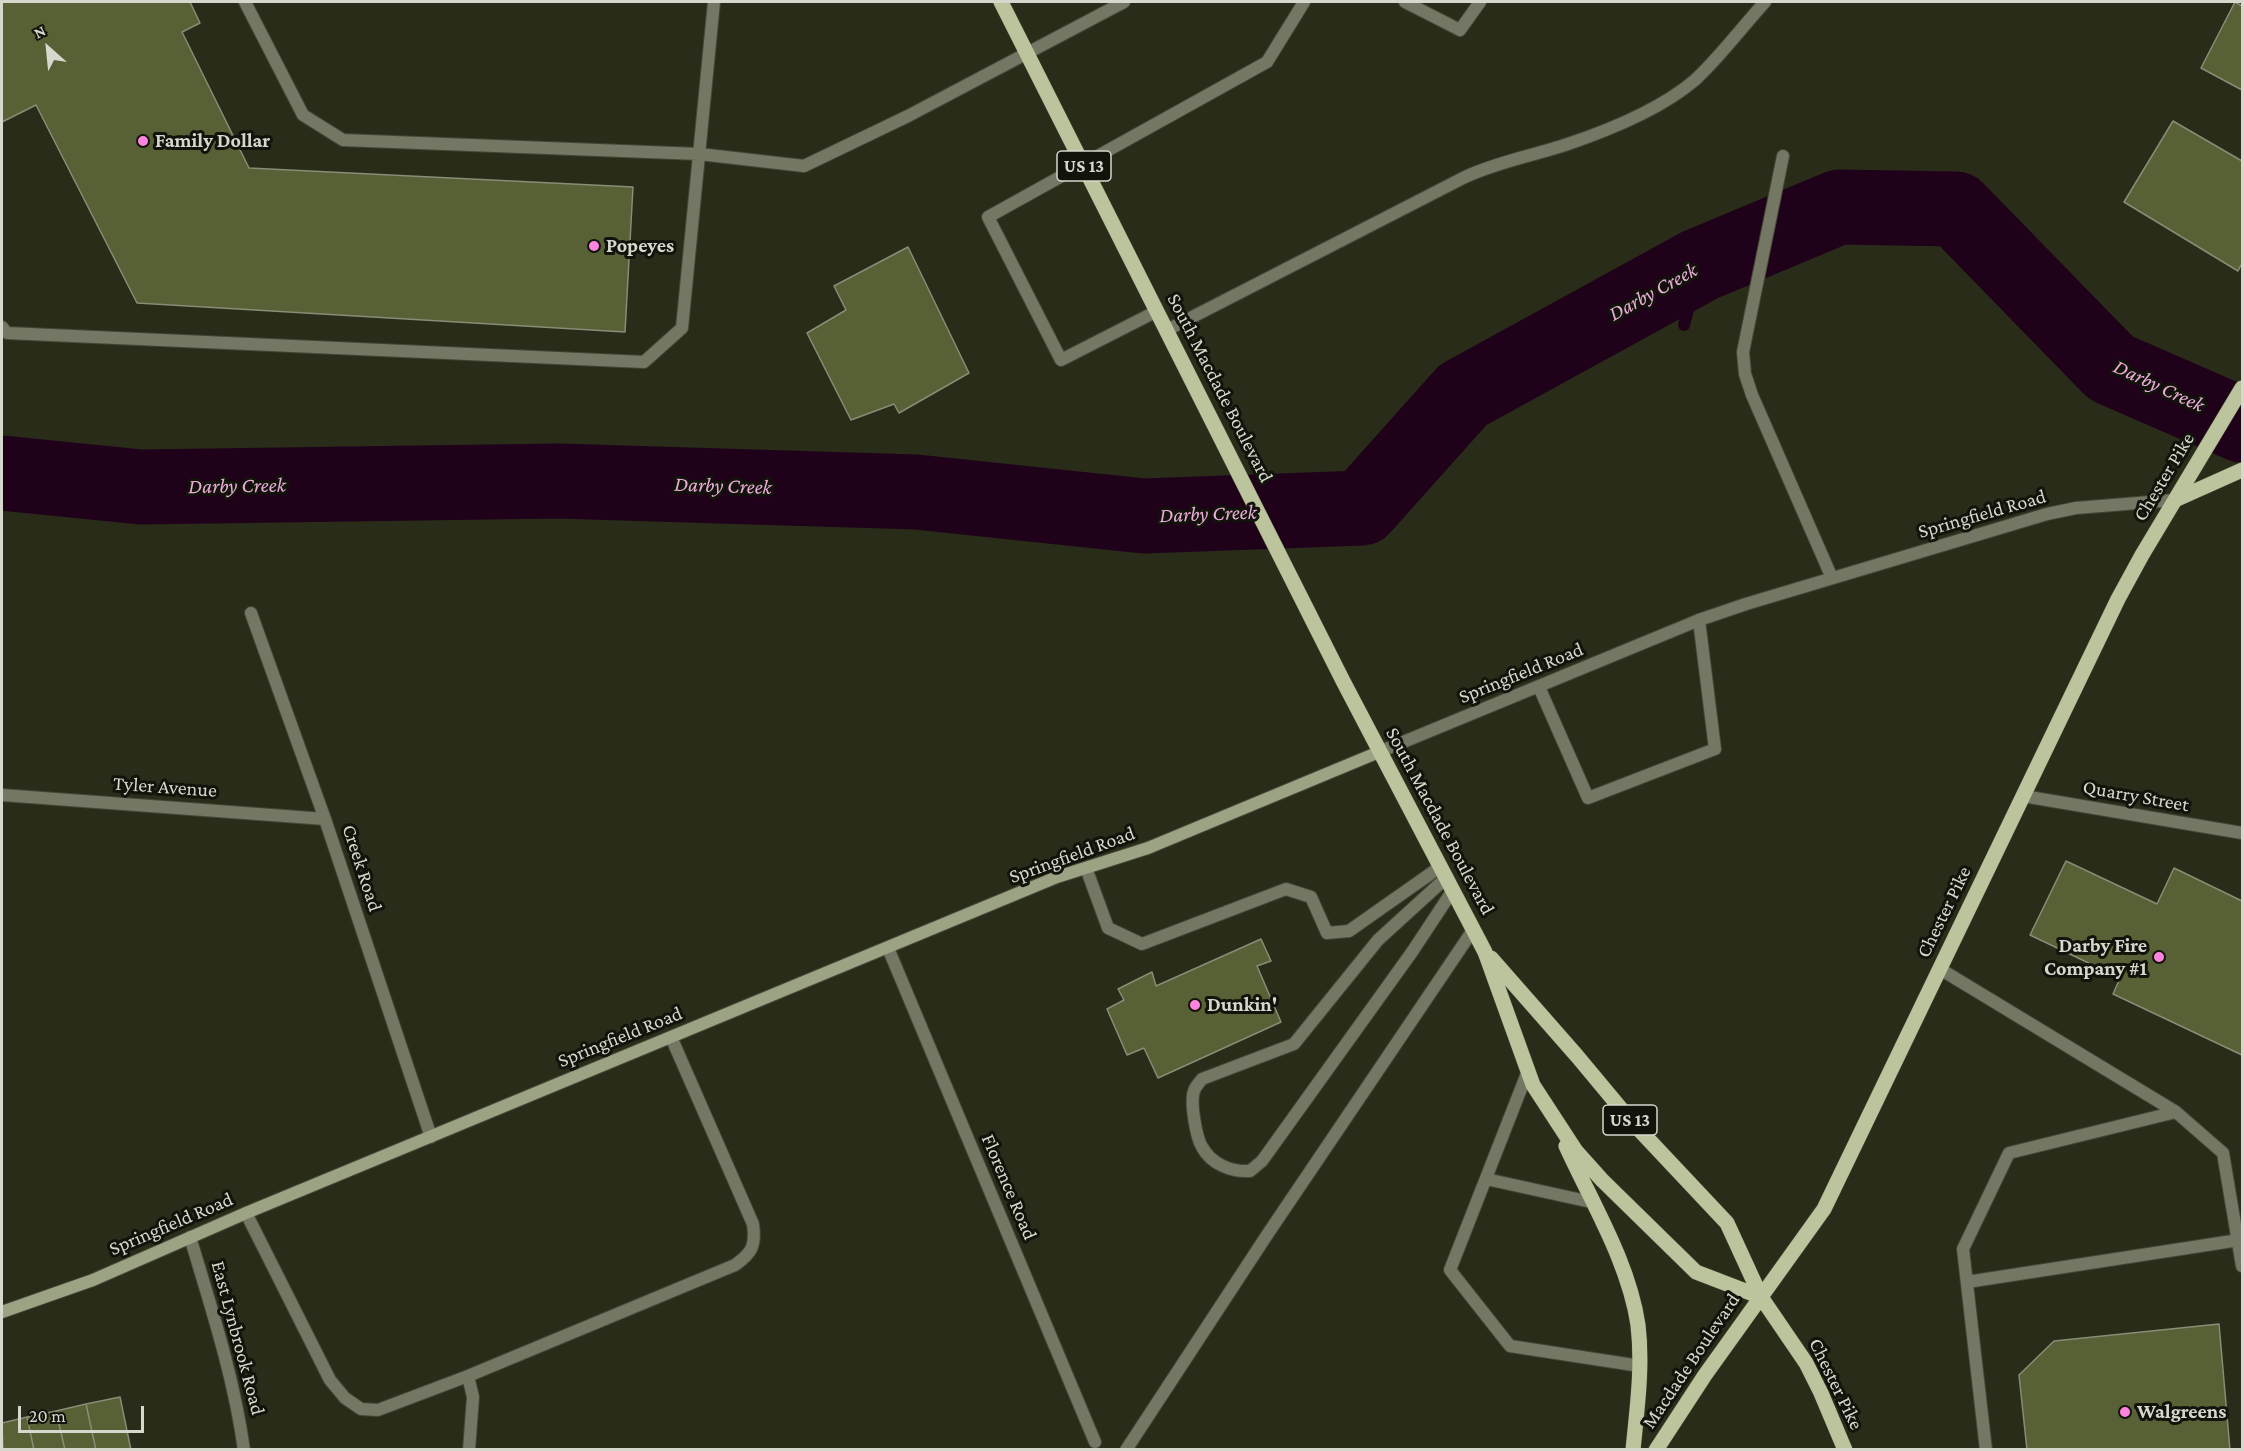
<!DOCTYPE html>
<html>
<head>
<meta charset="utf-8">
<style>
  body { margin:0 }
  #map { position:relative; width:2244px; height:1451px; overflow:hidden; background:#282c19; font-family:"Crimson Pro",serif }
  canvas { display:block }
  .frame { position:absolute; inset:0; border:3px solid #d6d8cd; pointer-events:none }
  .north { position:absolute; left:18px; top:18px; width:60px; height:60px; -webkit-text-stroke:4px #12130b; paint-order:stroke; rotate:333deg; font-size:16px; font-weight:700; line-height:24px; text-align:center; color:#d6d8cd }
  .north::after { content:''; display:block; margin:auto; width:21px; height:27px; background:#d6d8cd; clip-path:polygon(50% 0,100% 100%,50% 72%,0 100%) }
  .scale { position:absolute; left:18px; top:1406px; width:126px; height:27px; box-sizing:border-box; border:3px solid #d6d8cd; border-top:0; padding-left:8px; font-size:18px; line-height:21px; white-space:nowrap; color:#d6d8cd; -webkit-text-stroke:4px #12130b; paint-order:stroke }
</style>
</head>
<body>
<div id="map">
<canvas width="2244" height="1451"></canvas>
<div class="frame"></div>
<div class="north">N</div>
<div class="scale">20 m</div>
</div>
<script>
const c = document.querySelector('canvas').getContext('2d');
c.lineJoin = 'round';
function strokePath(path, color, width, dash) { c.strokeStyle = color; c.lineWidth = width; c.lineCap = dash ? 'butt' : 'round'; c.setLineDash(dash || []); c.stroke(path); }
function fillPath(path, color) { c.fillStyle = color; c.fill(path, 'evenodd'); }
function drawText(font, color, halo, rows, align = 'center') {
  c.font = font + ' "Crimson Pro",serif'; c.lineWidth = 6; c.setLineDash([]); c.textBaseline = 'middle'; c.strokeStyle = halo; c.fillStyle = color; for (const [text, x, y, turn = 0] of rows) {
    c.save(); c.translate(x, y); c.rotate((+turn || 0) * Math.PI / 180); c.textAlign = isNaN(turn) ? turn : align; if (halo) c.strokeText(text, 0, 0); c.fillText(text, 0, 0); c.restore();
  }
}
strokePath(new Path2D(`
  M 1684,325 L 1700,265`), '#1f0219', 12);
strokePath(new Path2D(`
  M 2,473 L 141,487 L 558,481 L 916,492 L 1144,516 L 1362,508 L 1463,395 L 1700,265 L 1839,207 L 1956,209 L 2111,368 L 2242,425`), '#1f0219', 75);
const building = new Path2D(`
  M 2,2 L 190,2 L 200,23 L 182,32 L 249,168 L 633,187 L 625,332 L 137,303 L 36,105 L 2,122 Z
  M 2235,2 L 2242,6 L 2242,90 L 2201,68 Z
  M 2173,121 L 2242,161 L 2242,263 L 2238,271 L 2124,202 Z
  M 908,247 L 969,373 L 899,413 L 894,404 L 851,420 L 807,333 L 846,310 L 834,286 Z
  M 2066,861 L 2157,904 L 2174,868 L 2242,901 L 2242,1055 L 2113,994 L 2120,978 L 2030,935 Z
  M 1261,939 L 1271,961 L 1257,966 L 1281,1022 L 1158,1078 L 1144,1048 L 1127,1055 L 1107,1009 L 1124,1000 L 1118,989 L 1152,972 L 1156,986 Z
  M 2219,1324 L 2230,1450 L 2027,1450 L 2019,1375 L 2054,1341 Z
  M 120,1397 L 131,1450 L 96,1450 L 86,1404 Z
  M 86,1404 L 96,1450 L 65,1450 L 56,1411 Z
  M 56,1411 L 65,1450 L 34,1450 L 27,1417 Z
  M 27,1417 L 34,1450 L 3,1450 L 2,1423 Z`);
fillPath(building, '#586035');
strokePath(building, '#888d77', 1.5);
const service = new Path2D(`
  M 245,2 L 303,115 L 343,140 L 699,154 L 804,166 L 908,116 L 1124,2
  M 1405,2 L 1460,30 L 1480,2
  M 1783,156 L 1743,352 L 1745,374 L 1752,395 L 1832,578
  M 1157,311 L 1061,360 L 988,217 L 1267,62 L 1304,2
  M 2,327 L 7,333 L 644,362 L 682,328 L 714,2
  M 1167,330 L 1465,177 C 1497,162 1531,156 1565,145 C 1607,131 1661,109 1695,80 C 1719,58 1743,26 1765,2
  M 1539,687 L 1588,798 L 1715,749 L 1699,620
  M 1086,868 L 1108,928 L 1142,944 L 1286,889 L 1311,897 L 1327,933 L 1349,931 L 1440,867
  M 1446,878 L 1378,940 L 1294,1044 L 1202,1079 C 1199,1083 1195,1087 1194,1091 C 1190,1102 1196,1137 1202,1147 C 1212,1165 1232,1172 1250,1171 L 1262,1161 L 1412,952 L 1453,890
  M 1940,969 L 2176,1112 L 2009,1153 L 1963,1249 L 1986,1450
  M 1528,1071 L 1450,1270 L 1510,1346 L 1640,1366
  M 2176,1112 L 2223,1153 L 2242,1266
  M 1486,1179 L 1591,1202
  M 246,1213 L 330,1380 L 345,1398 L 361,1409 L 378,1410 L 468,1376 L 735,1265 C 752,1253 756,1246 753,1224 L 671,1037
  M 1967,1282 L 2239,1240
  M 468,1376 L 473,1397 L 469,1450
  M 1126,1450 L 1267,1235 L 1473,930`);
const minor = new Path2D(`
  M 251,613 L 325,819 L 431,1137
  M 2,795 L 325,819
  M 2023,796 L 2242,833
  M 888,948 L 1095,1442
  M 190,1237 C 211,1307 234,1377 244,1450`);
const tertiary = new Path2D(`
  M 1379,752 L 1699,620 L 1746,604 L 2047,514 L 2076,508 L 2175,500`);
const secondary = new Path2D(`
  M 2,1312 L 93,1280 L 246,1213 L 1057,877 L 1148,848 L 1379,752`);
const primary = new Path2D(`
  M 1001,2 L 1343,681 L 1485,952 L 1533,1085 L 1576,1151 L 1602,1180 L 1696,1272 L 1761,1297
  M 2175,500 L 2242,470
  M 1491,958 L 1577,1056 L 1632,1122 L 1727,1223 L 1761,1297 L 1806,1363 L 1821,1393 L 1845,1450
  M 1566,1146 C 1592,1203 1629,1263 1638,1325 C 1643,1367 1637,1408 1633,1450
  M 1656,1450 L 1705,1375 L 1824,1209 L 2118,599 L 2142,555 L 2242,388`);
strokePath(service, '#444836', 14);
strokePath(minor, '#444836', 14);
strokePath(tertiary, '#444836', 14);
strokePath(secondary, '#444836', 14);
strokePath(primary, '#444836', 16);
strokePath(service, '#737764', 12);
strokePath(minor, '#737764', 12);
strokePath(tertiary, '#737764', 12);
strokePath(secondary, '#9ca384', 12);
strokePath(primary, '#bcc49d', 15);
for (const [x, y, r, color] of [
  [143,141,6,"#fe85df"],
  [594,246,6,"#fe85df"],
  [2159,957,6,"#fe85df"],
  [1195,1005,6,"#fe85df"],
  [2125,1412,6,"#fe85df"]
]) { const dot = new Path2D(); dot.arc(x, y, r, 0, 2 * Math.PI); c.fillStyle = color; c.fill(dot); strokePath(dot, '#12130b', 2); }
for (const [x, y, w] of [
  [1084,166,54],
  [1630,1120,54]
]) { const box = new Path2D(); box.roundRect(x - w / 2, y - 15, w, 30, 4.5); c.fillStyle = '#12130b'; c.fill(box); strokePath(box, '#d6d8cd', 1.5); }
drawText('bold 18px', '#d6d8cd', null, [
  ["US 13",1084,166],
  ["US 13",1630,1120]
]);
drawText('bold 20px', '#d6d8cd', '#12130b', [
  ["Family Dollar",155,141],
  ["Popeyes",606,246],
  ["Darby Fire",2147,946,"right"],
  ["Company #1",2147,969,"right"],
  ["Dunkin'",1207,1005],
  ["Walgreens",2137,1412]
], 'left');
drawText('20px', '#d6d8cd', '#12130b', [
  ["South Macdade Boulevard",1220,388,63],
  ["Chester Pike",2164,477,-59],
  ["Springfield Road",1982,514,-16],
  ["Springfield Road",1521,673,-22],
  ["Tyler Avenue",165,787,4],
  ["Quarry Street",2136,796,10],
  ["South Macdade Boulevard",1440,821,62],
  ["Springfield Road",1072,855,-20],
  ["Creek Road",362,868,72],
  ["Chester Pike",1944,912,-64],
  ["Springfield Road",620,1037,-22],
  ["Florence Road",1009,1187,67],
  ["Springfield Road",171,1224,-23],
  ["East Lynbrook Road",238,1338,75],
  ["Macdade Boulevard",1691,1361,-56],
  ["Chester Pike",1836,1384,64]
]);
drawText('italic 21px', '#ecacd9', '#12130b', [
  ["Darby Creek",1653,292,-29],
  ["Darby Creek",2159,386,25],
  ["Darby Creek",237,486,-1],
  ["Darby Creek",723,486,2],
  ["Darby Creek",1208,514,-2]
]);
</script>
</body>
</html>
